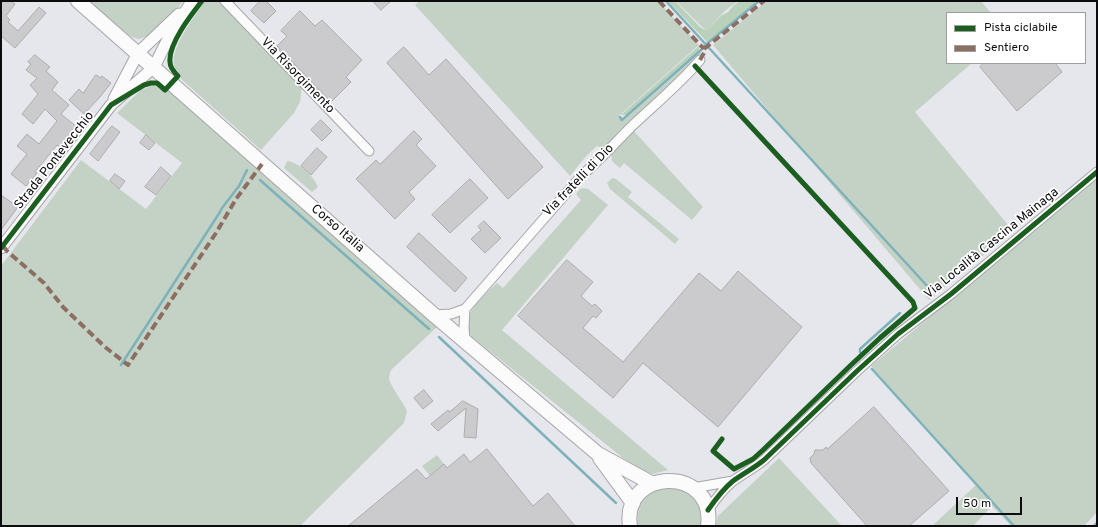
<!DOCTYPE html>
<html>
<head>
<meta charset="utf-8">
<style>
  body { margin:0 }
  #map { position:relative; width:1098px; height:527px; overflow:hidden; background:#e6e7ec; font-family:Overpass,sans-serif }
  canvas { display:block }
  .frame { position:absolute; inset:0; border:2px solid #0c0c0f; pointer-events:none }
  .legend { position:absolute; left:946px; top:12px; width:140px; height:52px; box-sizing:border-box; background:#fff; border:1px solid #9e9e9f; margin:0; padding:5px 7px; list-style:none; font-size:12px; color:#0c0c0f }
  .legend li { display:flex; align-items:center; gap:8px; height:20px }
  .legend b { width:20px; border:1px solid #9e9e9f }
  .scale { position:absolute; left:956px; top:497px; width:66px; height:18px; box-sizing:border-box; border:2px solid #0c0c0f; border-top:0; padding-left:5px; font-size:12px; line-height:14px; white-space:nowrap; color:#0c0c0f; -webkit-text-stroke:3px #fff; paint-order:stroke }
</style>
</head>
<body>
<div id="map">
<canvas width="1098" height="527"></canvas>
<div class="frame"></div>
<ul class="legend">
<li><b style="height:5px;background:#1b5e20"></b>Pista ciclabile</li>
<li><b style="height:5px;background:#8d6e63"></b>Sentiero</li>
</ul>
<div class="scale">50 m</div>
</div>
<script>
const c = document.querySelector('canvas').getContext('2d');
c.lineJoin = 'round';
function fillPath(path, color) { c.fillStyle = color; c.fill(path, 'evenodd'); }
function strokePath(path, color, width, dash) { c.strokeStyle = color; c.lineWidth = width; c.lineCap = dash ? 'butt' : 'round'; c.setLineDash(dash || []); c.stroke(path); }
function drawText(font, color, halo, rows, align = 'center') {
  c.font = font + ' Overpass,sans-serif'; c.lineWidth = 3.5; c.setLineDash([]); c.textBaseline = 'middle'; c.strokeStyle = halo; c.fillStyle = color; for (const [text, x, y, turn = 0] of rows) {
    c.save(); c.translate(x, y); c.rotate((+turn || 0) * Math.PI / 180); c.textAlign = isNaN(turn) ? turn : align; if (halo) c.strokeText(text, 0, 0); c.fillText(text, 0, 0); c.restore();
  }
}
fillPath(new Path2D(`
  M 88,1 L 183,1 C 173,14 155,37 138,39 L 130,36 Z
  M 205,1 L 219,1 L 302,86 L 300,102 L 294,113 L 261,150 L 181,79 L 181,75 C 179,73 177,70 175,68 C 167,52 196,14 205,1 Z
  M 420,1 L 658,1 L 699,45 L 620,115 L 619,117 L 623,121 L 702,51 L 699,58 L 695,63 L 621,129 L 603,149 L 597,146 L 587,155 L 570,176 L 415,5 Z
  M 676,1 L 738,1 L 726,10 L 707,30 L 702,27 Z
  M 767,1 L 981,1 L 991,13 L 947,13 L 947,63 L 972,63 L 915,112 L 1013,231 L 929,300 L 713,45 Z
  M 154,85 L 165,93 L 169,89 L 437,327 L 391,370 C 390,373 389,376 389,379 C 391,387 403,402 407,411 L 404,423 L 300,526 L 1,526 L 1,266 L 81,160 L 146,209 L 182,163 L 117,113 L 141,90 Z
  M 633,130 L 703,207 L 692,220 L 624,163 L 620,168 L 612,161 L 611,155 Z
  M 287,161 C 298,162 314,176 318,187 L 312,192 L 284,168 Z
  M 612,178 L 616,179 L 632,192 L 628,197 L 679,239 L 675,244 L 610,189 L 607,183 Z
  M 1097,178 L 1097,512 L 1084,526 L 1011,526 L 992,506 L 973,526 L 932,526 L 976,485 L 871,366 Z
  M 584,188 L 588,189 L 608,205 L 502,330 L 668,470 L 653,474 L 638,470 L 472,337 C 471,335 469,332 468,329 C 463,313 486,293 497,283 L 503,288 L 581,200 L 576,194 L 580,189 Z
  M 437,455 L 444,464 L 430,476 L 422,466 Z
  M 779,458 L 842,526 L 716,526 L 718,516 Z
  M 674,487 C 694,493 703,505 701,526 L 638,526 C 635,501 650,488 674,487 Z`), '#c3d2c5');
fillPath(new Path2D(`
  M 668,1 L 675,1 L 701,28 L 707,30 L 721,16 L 728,12 L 734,5 L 740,1 L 758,1 L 707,42 Z
  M 699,46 L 699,51 L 627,115 L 621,115 Z`), '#b9d0ba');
strokePath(new Path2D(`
  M 666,1 L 929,288 L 926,290
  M 704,46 L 759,1
  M 620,117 L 622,120 L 701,50
  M 260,180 L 429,329
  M 439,337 L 616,503
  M 860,352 L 860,349 L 900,313
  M 121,365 L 220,212 L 222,208 L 239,186 L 247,170
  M 872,369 L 1014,526
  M 1094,526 L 1097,523`), '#7eb2ba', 2.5);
const building = new Path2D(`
  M 1,1 L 11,1 L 15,4 L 6,16 L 10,20 L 8,22 L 18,31 L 39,7 L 46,13 L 15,48 L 1,36 Z
  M 260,1 L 266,1 L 276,11 L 264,23 L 251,11 Z
  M 373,1 L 391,1 L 381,10 Z
  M 300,11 L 315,26 L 322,20 L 362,60 L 346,77 L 351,82 L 331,102 L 277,46 L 287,36 L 281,31 Z
  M 404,47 L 429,75 L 446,59 L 543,167 L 508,199 L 387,63 Z
  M 35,55 L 50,67 L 46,71 L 58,82 L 52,90 L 69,105 L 61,114 L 78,128 L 61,148 L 57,145 L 35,172 L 37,173 L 26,186 L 11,174 L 27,154 L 17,146 L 27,134 L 39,144 L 57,121 L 45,109 L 33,124 L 22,114 L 38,94 L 30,85 L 37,78 L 26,70 L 31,64 L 28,62 Z
  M 984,63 L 1055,63 L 1062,72 L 1017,111 L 980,67 Z
  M 96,75 L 101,78 L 102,76 L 111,83 L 100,97 L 84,114 L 69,100 L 79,89 L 83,93 Z
  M 321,120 L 332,131 L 322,141 L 311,130 Z
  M 112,126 L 120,132 L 98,161 L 90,154 Z
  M 414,131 L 422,139 L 416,145 L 436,166 L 409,192 L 415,199 L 395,219 L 356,179 L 376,160 L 380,164 Z
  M 146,135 L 155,143 L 149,150 L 140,143 Z
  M 317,148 L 327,157 L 311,175 L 301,166 Z
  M 161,167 L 171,176 L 156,195 L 145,187 Z
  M 115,174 L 125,181 L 119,189 L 110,181 Z
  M 470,179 L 488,198 L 450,233 L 432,215 Z
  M 1,195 L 18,207 L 1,230 Z
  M 484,221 L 501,238 L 485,253 L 471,239 L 481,230 L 478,227 Z
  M 419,233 L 467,278 L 455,292 L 407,247 Z
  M 567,260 L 593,282 L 581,296 L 592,306 L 595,304 L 602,311 L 596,318 L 593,316 L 583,328 L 623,362 L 699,273 L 721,291 L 738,271 L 802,327 L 718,427 L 643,363 L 613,398 L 518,316 Z
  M 424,390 L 433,401 L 423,409 L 414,398 Z
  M 463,401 L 478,409 L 476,438 L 464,437 L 466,408 L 438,431 L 431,424 L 448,410 L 449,412 Z
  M 874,407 L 949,491 L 909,526 L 867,526 L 811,463 L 810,458 L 814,454 L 815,450 L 823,450 L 826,447 L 827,449 Z
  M 487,449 L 533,506 L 548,493 L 575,526 L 348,526 L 417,469 L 426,479 L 444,464 L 447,468 L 464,454 L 470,462 Z`);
fillPath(building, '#cbcacc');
strokePath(building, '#adacad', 1);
const minor = new Path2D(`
  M 225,1 L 369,151
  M 465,309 L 464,327 L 465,341
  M 434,315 L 451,314 L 465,309 L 582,175 C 600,160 615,143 631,127 C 654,105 679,85 700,60
  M 693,488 L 733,481
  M 708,510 C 715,500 723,489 733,481 C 743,474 754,468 764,460 L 857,371 L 898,334 L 951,294 L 1097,172`);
const tertiary = new Path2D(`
  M 114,99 L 138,53 L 179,14
  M 1,248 L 111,105 L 154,67 L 168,39 L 192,1`);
const primary = new Path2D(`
  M 78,1 L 434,315 L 598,454 L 653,484
  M 600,458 L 633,503
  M 630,526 C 621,467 716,465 708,526`);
strokePath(minor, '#a5a5a9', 11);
strokePath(tertiary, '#a5a5a9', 13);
strokePath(primary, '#a5a5a9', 16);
strokePath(minor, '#fbfbfc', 9);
strokePath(tertiary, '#fbfbfc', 11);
strokePath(primary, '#fbfbfc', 14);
strokePath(new Path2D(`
  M 659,1 L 704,49
  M 700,60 L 704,53 L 704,49 L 764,1
  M 3,246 L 7,251 L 44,283 L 63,307 L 105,347 L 128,365 L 216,233 L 236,199 L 262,164`), '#8d6e63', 4, [8, 4]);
strokePath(new Path2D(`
  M 695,66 L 913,302 L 915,308 L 880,338 L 851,365 L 763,450 L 753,459 L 734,469 L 713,451 L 722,439
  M 1,248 L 111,105 L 144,85 L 151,83 L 157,83 L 165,90 L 178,76 C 174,72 170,67 170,62 C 168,44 191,15 202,1
  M 708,510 C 715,500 723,489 733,481 C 743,474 754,468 764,460 L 857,371 L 898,334 L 951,294 L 1097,172`), '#1b5e20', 5);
drawText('13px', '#0c0c0f', '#fff', [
  ["Via Risorgimento",297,76,46],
  ["Strada Pontevecchio",55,161,-52],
  ["Via fratelli di Dio",579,181,-46],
  ["Corso Italia",337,229,41],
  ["Via Località Cascina Mainaga",992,244,-39]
]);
</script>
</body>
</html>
